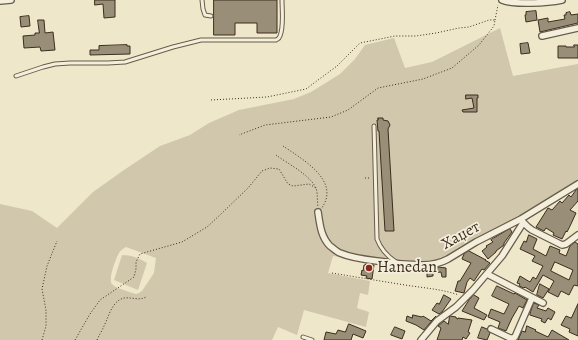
<!DOCTYPE html>
<html>
<head>
<meta charset="utf-8">
<style>
  body { margin:0 }
  canvas { display:block; background:#eee7ca }
</style>
</head>
<body>
<canvas width="578" height="340"></canvas>
<script>
const c = document.querySelector('canvas').getContext('2d');
c.lineJoin = 'round';
function fillPath(path, color) { c.fillStyle = color; c.fill(path, 'evenodd'); }
function strokePath(path, color, width, dash) { c.strokeStyle = color; c.lineWidth = width; c.lineCap = dash ? 'butt' : 'round'; c.setLineDash(dash || []); c.stroke(path); }
function drawText(font, color, halo, rows, align = 'center') {
  c.font = font + ' Alegreya,serif'; c.lineWidth = 3.5; c.setLineDash([]); c.textBaseline = 'middle'; c.strokeStyle = halo; c.fillStyle = color; for (const [text, x, y, turn = 0] of rows) {
    c.save(); c.translate(x, y); c.rotate((+turn || 0) * Math.PI / 180); c.textAlign = isNaN(turn) ? turn : align; if (halo) c.strokeText(text, 0, 0); c.fillText(text, 0, 0); c.restore();
  }
}
fillPath(new Path2D(`
  M 500,28 L 513,76 L 578,64 L 578,184 L 445,261 L 401,264 L 333,256 L 328,273 L 370,281 L 368,295 L 360,293 L 357,308 L 369,312 L 366,327 L 304,310 L 297,335 L 278,327 L 272,340 L 0,340 L 0,204 L 32,211 L 57,228 L 93,192 L 124,170 L 160,146 L 190,135 L 209,123 L 239,110 L 294,99 L 311,92 L 340,74 L 355,59 L 365,45 L 394,38 L 405,68 L 432,62 ZM 126,247 L 156,258 L 154,273 L 142,291 L 139,293 L 136,294 C 130,292 115,288 112,284 C 108,279 116,258 119,253 C 120,251 124,248 126,247 Z
  M 122,255 C 132,255 139,258 147,263 L 138,290 L 114,280 Z`), '#d0c7ad');
const building = new Path2D(`
  M 95,0 L 115,0 L 115,17 L 104,18 L 103,4 L 95,5 Z
  M 214,0 L 277,0 L 277,33 L 257,33 L 257,23 L 235,23 L 235,35 L 214,35 Z
  M 536,11 L 537,20 L 526,22 L 525,15 L 526,15 L 526,12 Z
  M 570,12 L 571,15 L 578,14 L 578,23 L 540,32 L 538,20 L 548,18 L 548,22 L 565,19 L 564,15 L 566,15 L 566,13 Z
  M 29,16 L 30,26 L 21,27 L 20,17 Z
  M 38,20 L 44,20 L 45,33 L 53,32 L 55,50 L 41,51 L 40,47 L 24,48 L 23,36 L 35,35 L 35,33 L 39,33 Z
  M 528,43 L 530,53 L 521,54 L 520,44 Z
  M 127,45 L 127,46 L 130,46 L 130,54 L 90,55 L 90,50 L 99,50 L 99,46 Z
  M 574,45 L 578,45 L 578,58 L 558,58 L 558,46 L 566,46 L 566,47 L 574,47 Z
  M 466,95 L 478,95 L 478,98 L 477,98 L 477,112 L 463,112 L 462,110 L 474,108 L 472,98 L 466,99 Z
  M 378,118 L 383,118 L 383,120 L 388,121 L 390,125 L 388,129 L 394,231 L 385,231 L 379,131 L 378,131 L 377,120 L 378,120 Z
  M 578,189 L 578,201 L 570,210 L 576,213 L 571,224 L 567,232 L 566,231 L 562,239 L 553,235 L 554,233 L 546,228 L 544,231 L 536,227 L 548,208 L 552,210 L 560,201 L 562,203 L 569,195 L 571,197 L 576,190 Z
  M 510,229 L 512,232 L 504,243 L 504,245 L 496,251 L 496,252 L 488,259 L 482,251 L 487,247 L 486,246 L 493,242 L 491,240 Z
  M 529,235 L 537,239 L 533,249 L 546,256 L 550,246 L 560,250 L 559,253 L 566,256 L 570,246 L 575,242 L 578,244 L 578,286 L 574,285 L 569,295 L 561,291 L 558,297 L 548,292 L 554,281 L 543,275 L 533,292 L 525,287 L 524,288 L 519,286 L 520,284 L 517,283 L 520,276 L 530,282 L 533,277 L 536,279 L 543,266 L 532,261 L 535,256 L 520,249 L 524,241 L 526,242 ZM 555,262 L 573,270 L 569,280 L 551,271 Z
  M 469,251 L 486,260 L 485,260 L 490,263 L 484,270 L 482,269 L 474,281 L 470,278 L 467,282 L 464,293 L 455,291 L 458,281 L 460,281 L 471,263 L 462,259 L 464,254 Z
  M 366,264 L 374,265 L 372,279 L 366,278 L 367,276 L 361,275 L 362,270 L 363,271 L 364,265 L 365,265 Z
  M 438,267 L 446,268 L 446,277 L 442,277 L 441,272 L 433,273 L 433,276 L 427,277 L 427,269 Z
  M 540,284 L 549,289 L 543,298 L 537,295 Z
  M 497,286 L 514,294 L 515,293 L 527,300 L 523,308 L 519,306 L 512,318 L 506,331 L 498,328 L 500,322 L 488,317 L 491,309 L 504,314 L 509,304 L 492,296 Z
  M 444,295 L 451,299 L 442,312 L 439,314 L 432,310 L 437,303 L 439,304 Z
  M 474,295 L 479,298 L 474,308 L 487,315 L 484,320 L 462,311 L 469,300 Z
  M 534,303 L 539,305 L 537,308 L 546,311 L 548,308 L 555,312 L 551,320 L 548,318 L 545,323 L 541,321 L 542,319 L 530,315 Z
  M 578,304 L 578,336 L 569,332 L 570,329 L 561,325 L 566,316 L 571,318 Z
  M 413,315 L 422,317 L 423,316 L 431,321 L 436,316 L 424,330 L 416,325 L 406,321 L 407,316 L 412,318 Z
  M 450,316 L 456,317 L 456,318 L 458,319 L 458,318 L 472,320 L 468,332 L 470,333 L 466,339 L 463,337 L 462,340 L 437,340 L 441,328 L 438,326 L 444,321 L 448,324 Z
  M 349,324 L 366,331 L 363,338 L 353,334 L 351,340 L 324,340 L 326,332 L 336,334 L 338,330 L 345,332 Z
  M 527,326 L 536,330 L 535,331 L 548,337 L 552,330 L 569,340 L 518,340 L 522,331 L 525,332 Z
  M 395,327 L 405,331 L 402,339 L 391,335 Z
  M 482,327 L 487,329 L 490,333 L 487,340 L 478,338 Z`);
fillPath(building, '#998e77');
strokePath(building, '#3c2d1e', 1);
const service = new Path2D(`
  M 202,0 L 203,9 L 205,15 L 211,16
  M 16,76 L 43,67 L 55,64 L 70,63 L 108,63 L 125,62 L 173,47 L 201,40 L 276,40 C 278,39 279,39 280,36 C 284,27 282,10 282,0
  M 374,126 L 377,239 C 381,250 387,256 396,262
  M 303,337 L 312,340`);
const minor = new Path2D(`
  M 502,0 C 514,5 548,3 562,0
  M 0,1 L 11,0
  M 542,36 L 578,28
  M 318,212 C 320,225 321,237 330,246 C 333,248 337,252 340,253 C 354,259 370,260 385,262 C 397,264 410,265 422,265 C 431,265 441,263 448,259 L 476,242 L 521,219 L 578,184
  M 521,220 L 528,227 L 532,230 L 562,245 L 566,244 L 578,235
  M 487,274 L 543,303
  M 491,329 L 510,338 L 513,338 L 515,337 L 532,298
  M 421,340 L 437,321 L 456,307 L 473,290 L 502,256 L 523,223`);
strokePath(service, '#685c49', 5);
strokePath(minor, '#685c49', 8);
strokePath(new Path2D(`
  M 495,20 L 498,5
  M 211,100 L 267,97 L 306,89 L 337,66 L 360,43 L 395,36 L 416,36 L 436,33 L 459,28 L 469,27 L 489,20 L 495,20 L 494,26 L 479,45 L 452,68 L 423,79 L 378,88 L 348,110 L 331,117 L 265,125 L 239,135
  M 283,146 C 302,159 342,181 321,209
  M 276,155 C 288,164 309,174 316,188 C 318,194 317,202 318,207
  M 365,178 L 371,178
  M 332,273 C 356,277 380,281 405,285 C 424,288 441,289 459,295
  M 42,340 L 46,326 L 46,310 L 42,289 L 47,266 L 57,241
  M 75,340 L 90,314 L 100,300 L 134,277 L 136,269 L 136,262 L 140,254 L 182,242 L 207,227 L 220,215 L 248,188 L 262,171 L 270,168 L 279,169 L 288,184 L 293,186 L 309,184 L 316,188
  M 97,340 C 99,335 102,331 104,326 C 109,316 112,301 124,298 C 132,297 139,301 146,297`), '#3c2d1e', 1, [1, 2]);
strokePath(service, '#f4efdd', 3);
strokePath(minor, '#f4efdd', 5.5);
for (const [x, y, r, color] of [
  [369,268,4,"#8f2418"]
]) { const dot = new Path2D(); dot.arc(x, y, r, 0, 2 * Math.PI); c.fillStyle = color; c.fill(dot); strokePath(dot, '#f4efdd', 1.5); }
drawText('16px', '#3c2d1e', '#f4efdd', [
  ["Хаџет",461,236,-29]
]);
drawText('16px', '#3c2d1e', '#f4efdd', [
  ["Hanedan",377,268]
], 'left');
</script>
</body>
</html>
